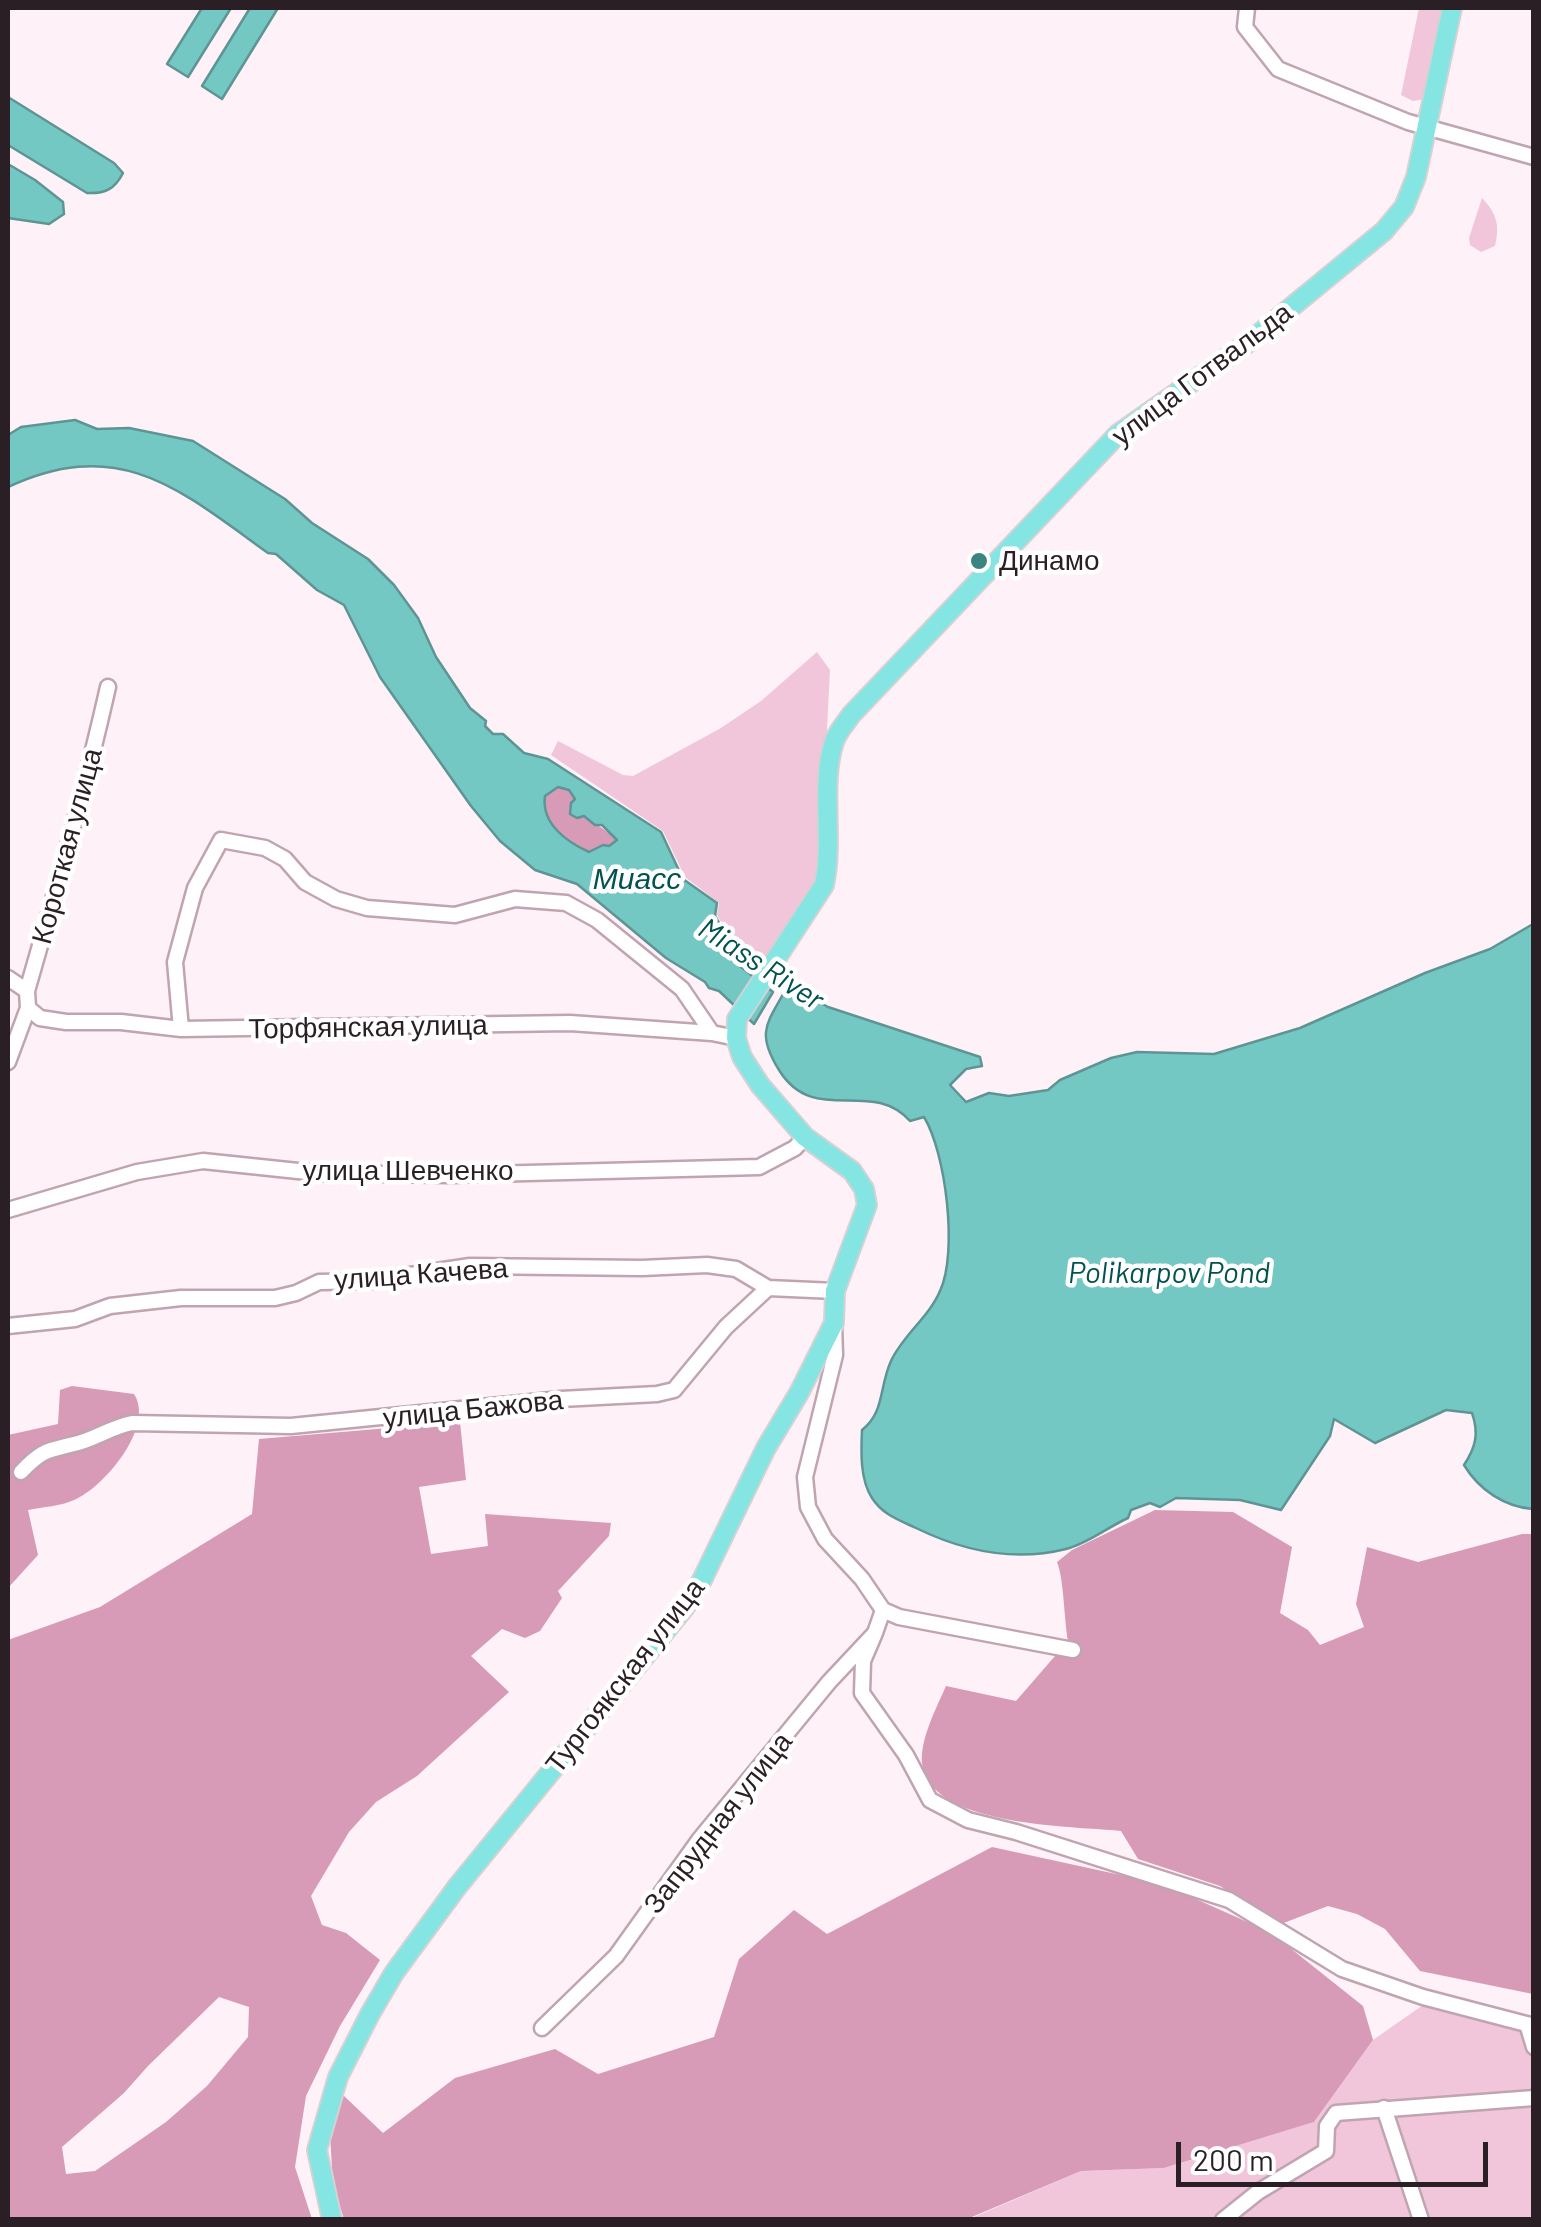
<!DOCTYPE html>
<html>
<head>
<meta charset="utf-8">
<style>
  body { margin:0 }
  #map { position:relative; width:1541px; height:2227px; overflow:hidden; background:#fef1f7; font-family:Barlow,sans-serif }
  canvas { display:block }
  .frame { position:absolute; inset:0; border:10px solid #2a1f24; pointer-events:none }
  .scale { position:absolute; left:1176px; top:2142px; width:312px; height:45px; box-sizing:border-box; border:5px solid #2a1f24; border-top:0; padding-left:12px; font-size:30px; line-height:35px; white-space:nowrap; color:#2a1f24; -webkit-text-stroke:8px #fff; paint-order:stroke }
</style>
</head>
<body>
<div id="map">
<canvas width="1541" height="2227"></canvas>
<div class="frame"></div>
<div class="scale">200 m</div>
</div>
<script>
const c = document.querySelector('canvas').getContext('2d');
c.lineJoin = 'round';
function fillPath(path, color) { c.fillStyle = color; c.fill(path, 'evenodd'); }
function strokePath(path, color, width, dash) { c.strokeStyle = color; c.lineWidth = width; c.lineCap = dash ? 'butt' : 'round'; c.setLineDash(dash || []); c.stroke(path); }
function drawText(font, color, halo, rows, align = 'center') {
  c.font = font + ' Barlow,sans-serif'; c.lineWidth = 9; c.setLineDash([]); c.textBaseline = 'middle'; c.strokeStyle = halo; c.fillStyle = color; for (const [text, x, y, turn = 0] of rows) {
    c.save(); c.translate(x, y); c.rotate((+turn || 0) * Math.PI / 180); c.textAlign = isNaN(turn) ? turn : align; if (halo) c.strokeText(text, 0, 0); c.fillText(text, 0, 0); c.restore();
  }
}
fillPath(new Path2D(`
  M 1419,8 L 1444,8 L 1426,99 L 1413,101 L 1401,95 Z
  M 1482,198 C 1497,214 1500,225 1495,246 L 1481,252 L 1470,245 L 1469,238 Z
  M 817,652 L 830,670 L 819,882 L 754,980 L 737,963 L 741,956 L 717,915 L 719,903 L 685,877 L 663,831 L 551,755 L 558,741 L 623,775 L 633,776 L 721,728 L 761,701 Z
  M 1423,2005 L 1533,2033 L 1533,2219 L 967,2220 L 1081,2171 L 1164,2168 L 1314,2122 L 1373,2040 Z`), '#f1c6da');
fillPath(new Path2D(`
  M 558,787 L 569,790 L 584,815 L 617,839 L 609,847 L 603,845 L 589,852 C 567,842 541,824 545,796 Z
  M 72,1386 L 134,1394 C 155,1426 105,1487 74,1500 C 61,1506 43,1507 28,1510 L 38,1555 L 8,1588 L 8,1435 L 58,1424 L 60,1390 Z
  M 460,1422 L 466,1480 L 419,1487 L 431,1554 L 488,1546 L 485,1514 L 611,1523 L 609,1536 L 558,1591 L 562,1598 L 540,1631 L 525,1638 L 502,1629 L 471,1656 L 509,1692 L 417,1776 L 376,1802 L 349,1832 L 311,1896 L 322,1925 L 346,1933 L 380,1960 L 340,2026 L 306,2096 L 295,2167 L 312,2219 L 8,2219 L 8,1640 L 100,1607 L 252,1514 L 259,1439 ZM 219,1997 L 249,2007 L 248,2037 L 207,2086 L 166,2122 L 95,2171 L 66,2174 L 62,2147 L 124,2093 L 148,2066 Z
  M 1155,1510 L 1233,1512 L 1292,1547 L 1280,1613 L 1308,1630 L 1320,1645 L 1364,1627 L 1356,1604 L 1367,1547 L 1418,1562 L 1522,1534 L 1533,1534 L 1533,1994 L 1420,1971 L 1385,1929 L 1357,1914 L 1328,1906 L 1281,1924 L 1220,1886 L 1138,1859 L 1121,1831 C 1074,1826 936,1827 923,1768 C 917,1744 937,1707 946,1686 L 1016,1701 L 1068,1641 C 1064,1619 1064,1579 1057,1562 L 1072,1550 Z
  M 992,1847 L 1162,1884 L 1270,1932 L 1363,2006 L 1373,2040 L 1314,2122 L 1164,2168 L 1081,2171 L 967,2219 L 344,2219 L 333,2185 L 330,2134 L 343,2095 L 383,2133 L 455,2078 L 555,2049 L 598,2074 L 714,2037 L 739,1959 L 794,1910 L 827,1934 Z`), '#d79ab7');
const water = new Path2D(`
  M 202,8 L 231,8 L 188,77 L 167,64 Z
  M 250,8 L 278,8 L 222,99 L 202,86 Z
  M 8,97 L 114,163 L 123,173 C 115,189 105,194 87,193 L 8,145 Z
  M 8,164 L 35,180 L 63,202 L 64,214 L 49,224 L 8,218 Z
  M 75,420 L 97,429 L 129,428 L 193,441 L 285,499 L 312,523 L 368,559 L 394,585 L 418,618 L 436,657 L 470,708 L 486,721 L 485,726 L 493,734 L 503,734 L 524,753 L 548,759 L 661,832 L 683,879 L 717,903 L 715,916 L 739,957 L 736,963 L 773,992 L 754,1024 L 719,991 L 709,988 L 705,982 L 666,958 L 577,884 L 535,870 L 500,841 L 471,806 L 380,677 L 344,605 L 317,590 L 276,554 L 268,553 C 179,489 120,435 8,487 L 8,435 L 21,427 ZM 558,787 L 569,790 L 575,799 L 571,803 L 570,814 L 577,818 L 584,816 L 595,825 L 602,825 L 617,840 L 609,846 L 603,845 L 589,852 C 567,842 541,824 545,796 Z
  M 1533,924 L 1533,1509 C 1505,1507 1479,1490 1464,1465 C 1476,1447 1479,1433 1472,1413 L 1446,1410 L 1375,1443 L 1334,1419 L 1330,1436 L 1281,1510 L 1240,1500 L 1176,1498 L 1160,1507 L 1150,1503 L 1131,1510 L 1128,1518 C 1108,1527 1087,1544 1066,1549 C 1014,1562 963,1551 916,1528 C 899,1520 883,1515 872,1498 C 860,1480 861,1452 862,1430 C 885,1412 879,1387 891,1361 C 903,1335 929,1317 940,1291 C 958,1253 946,1153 924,1117 L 910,1121 C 871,1077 814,1127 779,1070 C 754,1030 769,1022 788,985 L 828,1007 L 980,1057 L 982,1066 L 966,1069 L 950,1085 L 966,1102 L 989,1093 L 1009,1096 L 1048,1090 L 1060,1080 L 1111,1058 L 1137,1052 L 1214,1054 L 1300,1028 L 1425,973 L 1490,949 Z`);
fillPath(water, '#74c8c4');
strokePath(water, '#5e9594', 2.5);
const minor = new Path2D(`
  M 1247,8 L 1245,27 L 1278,69 L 1408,122 L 1534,157
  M 8,978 L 27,991
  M 28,1008 L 40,1018 L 66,1022 L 121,1022 L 181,1029 L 570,1023 L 712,1033
  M 181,1029 L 175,962 L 195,888 L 221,840 L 265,848 L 285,859 L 305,882 L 336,899 L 367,908 L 455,915 L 515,899 L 566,903 L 597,920 L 682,989 L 712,1033 L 736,1038
  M 8,1062 L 28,1008 L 27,991 C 56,890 85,789 108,687
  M 8,1210 L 137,1172 L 203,1161 L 317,1173 L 450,1175 L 759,1167 L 795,1148 L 805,1137
  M 834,1324 L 835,1355 L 805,1477 L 808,1507 L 825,1539 L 862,1579 L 883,1610 L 899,1617 L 1073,1650
  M 8,1326 L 75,1319 L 110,1306 L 181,1298 L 275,1298 L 296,1293 L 319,1282 L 371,1281 L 470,1266 L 642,1268 L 707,1265 L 736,1269 L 768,1288 L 835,1291
  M 21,1472 C 44,1448 48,1451 78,1443 C 96,1438 112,1427 132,1423 L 291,1426 L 561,1399 L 657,1394 L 674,1390 L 726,1327 L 768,1288
  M 875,1633 L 863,1661 L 862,1693 L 906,1755 L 930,1800 L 968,1820 L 1016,1832 L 1229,1900 L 1342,1969 L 1423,1997 L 1534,2026
  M 1527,2024 L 1534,2047
  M 542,2028 L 616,1956 L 699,1840 L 829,1682 L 875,1633 L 883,1610
  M 1384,2108 L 1421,2220
  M 1223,2220 L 1258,2192 L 1326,2151 L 1327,2126 L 1336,2113 L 1534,2098`);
const major = new Path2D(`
  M 332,2220 L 317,2150 L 338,2077 L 370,2014 L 394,1973 L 457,1887 L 685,1607 L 702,1580 L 766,1448 L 799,1393 L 834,1323 L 835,1291 L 867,1205 L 864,1189 L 852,1171 L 805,1137 L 760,1085 L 742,1057 L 736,1038 L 737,1019 L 824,885 C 834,840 820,784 834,742 C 837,732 846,723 851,715 L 1118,434 L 1249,342 L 1384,231 L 1404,207 L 1416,177 L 1452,8`);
strokePath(minor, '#c1a4b1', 19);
strokePath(major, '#d4d2d3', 22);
strokePath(minor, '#fff', 14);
strokePath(major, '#85e5e2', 18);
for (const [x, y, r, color] of [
  [979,561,10,"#3c8481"]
]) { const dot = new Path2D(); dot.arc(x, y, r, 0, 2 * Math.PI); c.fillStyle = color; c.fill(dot); strokePath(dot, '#fff', 4); }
drawText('28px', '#2a1f24', '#fff', [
  ["улица Готвальда",1202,374,-37],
  ["Короткая улица",67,846,-75],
  ["Торфянская улица",368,1027,-1],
  ["улица Шевченко",408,1171],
  ["улица Качева",421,1274,-4],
  ["улица Бажова",473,1409,-6],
  ["Тургоякская улица",625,1676,-52],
  ["Запрудная улица",718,1823,-52]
]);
drawText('28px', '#2a1f24', '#fff', [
  ["Динамо",999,561]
], 'left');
drawText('italic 30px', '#02524f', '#fff', [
  ["Миасс",637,879],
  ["Miass River",761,964,33],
  ["Polikarpov Pond",1169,1273]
]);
</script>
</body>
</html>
